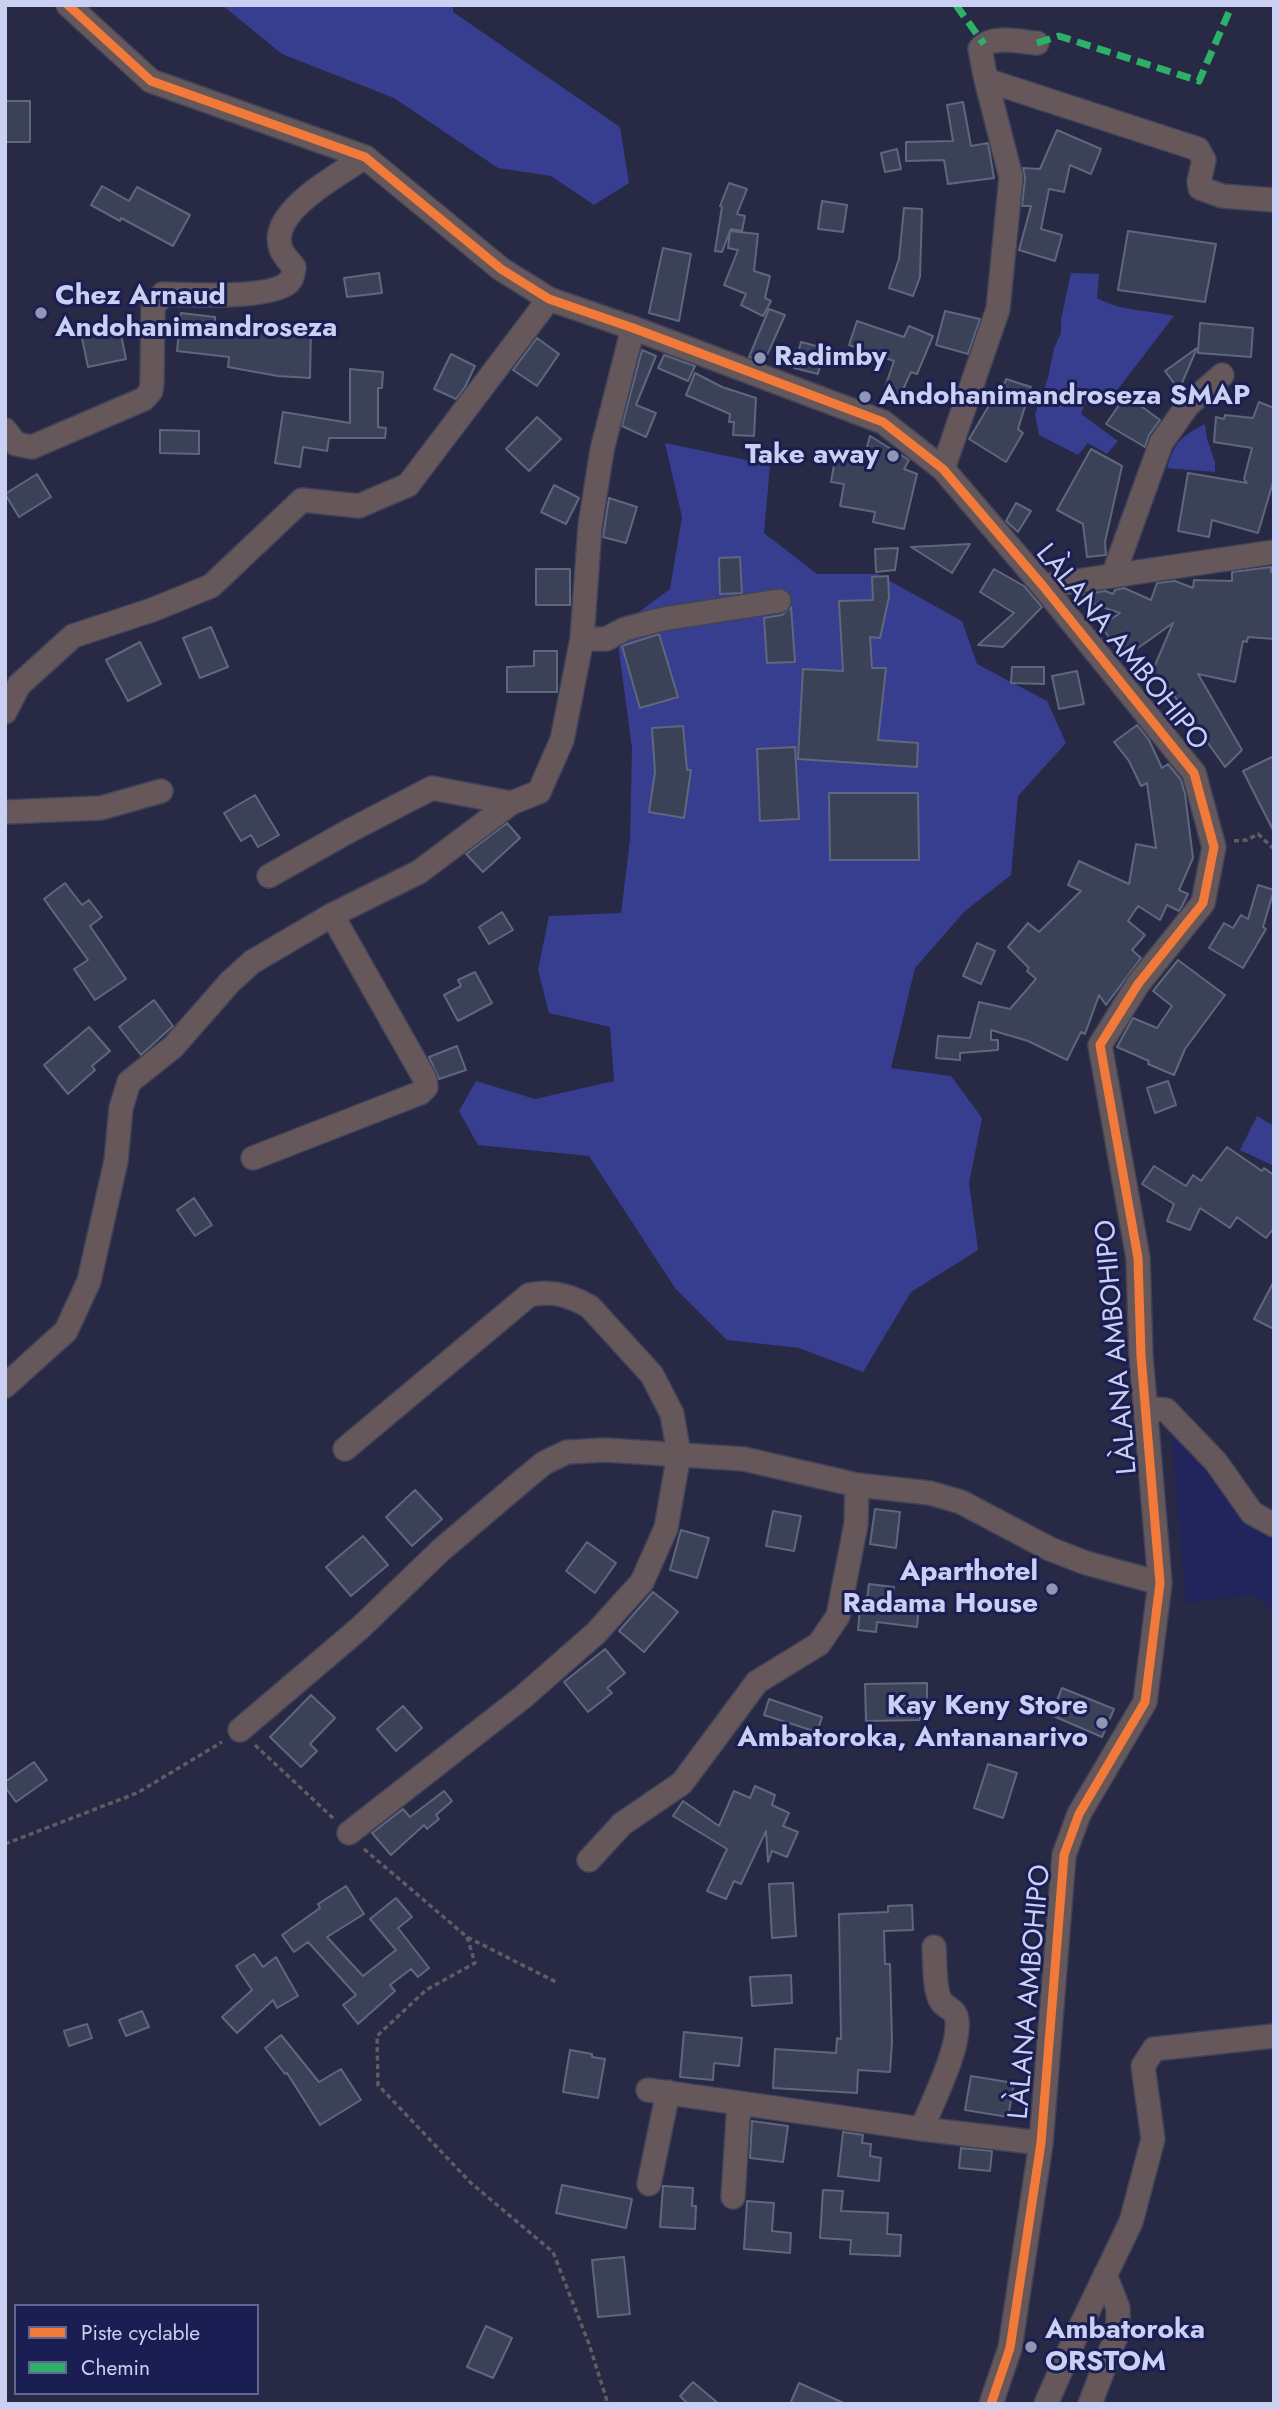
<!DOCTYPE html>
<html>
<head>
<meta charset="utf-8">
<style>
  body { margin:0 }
  #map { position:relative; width:1279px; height:2409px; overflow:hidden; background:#282945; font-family:Jost,sans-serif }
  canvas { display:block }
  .frame { position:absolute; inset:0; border:7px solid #c9d0f1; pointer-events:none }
  .legend { position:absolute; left:14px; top:2304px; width:245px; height:91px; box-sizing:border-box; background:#1b1e52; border:2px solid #616592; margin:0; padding:9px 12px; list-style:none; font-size:21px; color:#c9d0f1 }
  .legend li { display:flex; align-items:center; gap:14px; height:35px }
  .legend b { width:35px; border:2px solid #616592 }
</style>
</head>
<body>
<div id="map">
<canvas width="1279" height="2409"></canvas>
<div class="frame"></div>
<ul class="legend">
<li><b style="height:9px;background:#f17a3a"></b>Piste cyclable</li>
<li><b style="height:9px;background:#2db169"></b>Chemin</li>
</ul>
</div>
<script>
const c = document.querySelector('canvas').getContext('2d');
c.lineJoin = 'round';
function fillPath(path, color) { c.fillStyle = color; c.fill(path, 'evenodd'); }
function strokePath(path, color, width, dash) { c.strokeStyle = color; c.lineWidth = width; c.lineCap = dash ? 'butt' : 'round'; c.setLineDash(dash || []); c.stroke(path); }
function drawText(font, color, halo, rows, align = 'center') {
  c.font = font + ' Jost,sans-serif'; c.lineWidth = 6; c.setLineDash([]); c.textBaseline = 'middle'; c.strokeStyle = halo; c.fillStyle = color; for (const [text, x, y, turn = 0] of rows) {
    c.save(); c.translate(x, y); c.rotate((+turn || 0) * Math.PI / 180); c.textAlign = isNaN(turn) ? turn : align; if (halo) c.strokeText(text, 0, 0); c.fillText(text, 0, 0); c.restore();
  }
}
fillPath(new Path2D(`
  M 1169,1408 L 1258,1508 L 1274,1519 L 1274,1610 L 1254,1595 L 1186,1603 Z`), '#21255b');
fillPath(new Path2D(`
  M 222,5 L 453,5 L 453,12 L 620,127 L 629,183 L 594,205 L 551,176 L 498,168 L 394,98 L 282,54 Z
  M 1071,273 L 1099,274 L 1097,298 C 1120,311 1148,310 1174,316 L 1118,389 L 1109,394 L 1091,390 L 1081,414 L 1118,441 L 1107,454 L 1088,443 L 1078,455 L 1039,435 L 1035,414 L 1048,378 L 1054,348 L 1061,333 L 1061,319 Z
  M 1205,424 L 1207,439 L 1215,462 L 1215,472 L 1167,468 C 1175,441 1181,437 1205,424 Z
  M 665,443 L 770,465 L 764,533 L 817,574 L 877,574 L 962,621 L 977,664 L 1047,701 L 1066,743 L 1018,796 L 1011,875 L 965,911 L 915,968 L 891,1068 L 951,1076 L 982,1118 L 969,1183 L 978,1250 L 911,1292 L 863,1372 L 799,1348 L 727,1340 L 675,1288 L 589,1156 L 478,1145 L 459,1111 L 476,1081 L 535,1099 L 614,1081 L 610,1027 L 549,1013 L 538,970 L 549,916 L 621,913 L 630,840 L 632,748 L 616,629 L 670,589 L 682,517 Z
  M 1257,1116 L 1274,1126 L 1274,1166 L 1240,1150 Z`), '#383e8f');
const building = new Path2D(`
  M 5,101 L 30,101 L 30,142 L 5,142 Z
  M 963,102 L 971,146 L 988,143 L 994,178 L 948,184 L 944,160 L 906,161 L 906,142 L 953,141 L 947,105 Z
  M 1057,130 L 1101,149 L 1091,174 L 1070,165 L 1064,192 L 1049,189 L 1041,229 L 1062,235 L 1055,261 L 1019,250 L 1031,206 L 1022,206 L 1025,178 L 1023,168 L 1040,169 Z
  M 897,149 L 901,169 L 885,172 L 881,153 Z
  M 729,183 L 747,189 L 737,214 L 745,216 L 742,231 L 731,229 L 730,231 L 758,234 L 754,271 L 770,276 L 765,298 L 771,301 L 763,316 L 741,305 L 746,294 L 724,285 L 738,250 L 728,248 L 730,231 L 722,252 L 715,251 L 722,207 L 720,206 Z
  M 102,186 L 129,201 L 137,187 L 190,215 L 173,246 L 121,218 L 120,221 L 91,205 Z
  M 822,201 L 847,205 L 843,232 L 818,229 Z
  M 904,208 L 922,209 L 920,277 L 913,296 L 889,288 L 899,259 Z
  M 1128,231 L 1216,244 L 1205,302 L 1118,290 Z
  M 663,248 L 691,254 L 679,321 L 649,313 Z
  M 379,273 L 382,293 L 347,297 L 344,278 Z
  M 769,309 L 785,315 L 764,362 L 749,357 Z
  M 945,311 L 980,319 L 968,354 L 936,345 Z
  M 181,313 L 215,317 L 215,323 L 281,332 L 282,326 L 311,328 L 310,378 L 278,376 L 228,367 L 229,357 L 177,351 Z
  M 857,321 L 904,337 L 909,326 L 933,336 L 917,374 L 911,372 L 901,394 L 884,390 L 894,361 L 849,345 Z
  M 1200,323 L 1253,328 L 1251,357 L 1198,353 Z
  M 120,330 L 126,359 L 88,367 L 82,338 Z
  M 537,338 L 559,354 L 537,386 L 513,370 Z
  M 801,342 L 824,348 L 818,374 L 794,368 Z
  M 1197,348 L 1179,390 L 1165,371 Z
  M 642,350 L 656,356 L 636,405 L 656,413 L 646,437 L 622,426 Z
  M 451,354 L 475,366 L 465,387 L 456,399 L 434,389 Z
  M 664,355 L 695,366 L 688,381 L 658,368 Z
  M 350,369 L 383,372 L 382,388 L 378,388 L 378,427 L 386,428 L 385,438 L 329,438 L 327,451 L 303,447 L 300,467 L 275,463 L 283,412 L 350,423 Z
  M 695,373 L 722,387 L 756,398 L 754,436 L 733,435 L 734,422 L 729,422 L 730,414 L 686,395 Z
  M 1006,379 L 1031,387 L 1018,429 L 1023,433 L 1006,462 L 969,439 L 993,399 L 998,401 Z
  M 1126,395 L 1160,420 L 1149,435 L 1145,447 L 1106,424 Z
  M 1259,402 L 1274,408 L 1274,479 L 1258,533 L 1212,520 L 1209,537 L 1178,531 L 1188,473 L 1247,483 L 1244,479 L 1252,448 L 1214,442 L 1216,417 L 1224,419 L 1225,415 L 1253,418 Z
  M 537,417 L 561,439 L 529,471 L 506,449 Z
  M 160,430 L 199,431 L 199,454 L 160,453 Z
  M 870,436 L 909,460 L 904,469 L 917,474 L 904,529 L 873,522 L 875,512 L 840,506 L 844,484 L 831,482 L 836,454 L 864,458 Z
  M 1091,449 L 1122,466 L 1105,542 L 1106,555 L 1087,557 L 1083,524 L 1057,510 Z
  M 37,474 L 51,497 L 19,517 L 5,494 Z
  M 554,485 L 579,498 L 566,524 L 541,512 Z
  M 609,498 L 637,507 L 626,543 L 603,537 Z
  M 1016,503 L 1031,511 L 1018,532 L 1006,521 Z
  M 970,544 L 952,573 L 911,547 Z
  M 898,548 L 895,570 L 876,572 L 875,549 Z
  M 740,557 L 742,593 L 720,594 L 719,558 Z
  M 1271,567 L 1271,572 L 1274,573 L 1274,639 L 1248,637 L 1247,642 L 1243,641 L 1235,682 L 1198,674 L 1242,750 L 1225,767 L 1166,684 L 1150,677 L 1173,623 L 1124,658 L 1101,626 L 1120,613 L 1079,599 L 1080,595 L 1105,591 L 1113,594 L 1115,590 L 1124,588 L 1151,600 L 1157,583 L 1175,581 L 1193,588 L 1194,580 L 1232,581 L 1232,572 Z
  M 536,569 L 570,569 L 570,605 L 536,605 Z
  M 994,569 L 1024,586 L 1042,607 L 1003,647 L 978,645 L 1014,613 L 980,592 Z
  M 888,576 L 889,597 L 880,638 L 870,637 L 872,668 L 886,668 L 878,740 L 918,743 L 917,767 L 798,759 L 803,669 L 843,671 L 839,601 L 873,600 L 872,577 Z
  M 791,607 L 795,662 L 767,663 L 764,618 L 782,615 Z
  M 211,627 L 228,667 L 200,678 L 183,638 Z
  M 659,634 L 678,697 L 640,708 L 622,646 Z
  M 140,642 L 161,684 L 128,701 L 106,660 Z
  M 534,651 L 557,651 L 557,692 L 507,692 L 507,667 L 534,666 Z
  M 1012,667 L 1044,667 L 1044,684 L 1011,683 Z
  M 1077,671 L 1084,704 L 1059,709 L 1052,676 Z
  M 1137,725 L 1149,740 L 1162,768 L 1168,764 L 1181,780 L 1185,794 L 1193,858 L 1179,890 L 1188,894 L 1182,906 L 1179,911 L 1167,905 L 1160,920 L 1138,906 L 1128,921 L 1145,935 L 1132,950 L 1141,958 L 1106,1005 L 1099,995 L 1085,1034 L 1081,1032 L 1067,1060 L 1028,1041 L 991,1030 L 991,1040 L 998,1040 L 998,1050 L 960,1053 L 960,1060 L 936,1058 L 938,1036 L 970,1038 L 979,1002 L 1010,1009 L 1036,979 L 1027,971 L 1029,968 L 1008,947 L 1028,923 L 1039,932 L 1081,891 L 1068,885 L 1079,861 L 1129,884 L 1136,844 L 1156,848 L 1147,783 L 1141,786 L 1129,761 L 1114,742 Z
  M 683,726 L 687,770 L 691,770 L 684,818 L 649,812 L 655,772 L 652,728 Z
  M 795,747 L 799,819 L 760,821 L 757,749 Z
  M 1274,756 L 1274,832 L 1243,771 Z
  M 829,793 L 918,793 L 919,860 L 830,860 Z
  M 255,795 L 279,835 L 258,847 L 251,835 L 241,841 L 224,813 Z
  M 507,823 L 520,838 L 483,872 L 466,854 Z
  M 65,883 L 82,905 L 89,900 L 102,917 L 90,926 L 126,979 L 95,1000 L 74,969 L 88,960 L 44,899 Z
  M 1258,885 L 1274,890 L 1263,927 L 1266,929 L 1243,968 L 1209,948 L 1224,923 L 1233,928 L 1241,915 L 1248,919 Z
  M 502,912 L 513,930 L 489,944 L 479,927 Z
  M 977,943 L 995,951 L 981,984 L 963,976 Z
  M 1178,960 L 1225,995 L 1185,1049 L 1174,1075 L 1148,1064 L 1149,1061 L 1117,1047 L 1133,1018 L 1157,1028 L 1172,1006 L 1153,991 Z
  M 475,972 L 492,1003 L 458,1021 L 444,995 L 461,986 L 458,980 Z
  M 154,1000 L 173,1026 L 141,1055 L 119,1027 Z
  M 89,1027 L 110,1051 L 92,1066 L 95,1070 L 68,1094 L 44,1065 Z
  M 457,1046 L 466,1070 L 439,1079 L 429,1057 Z
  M 1168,1081 L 1176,1105 L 1155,1113 L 1147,1088 Z
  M 1227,1147 L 1262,1171 L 1264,1168 L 1274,1175 L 1274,1228 L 1266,1238 L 1237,1217 L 1230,1228 L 1200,1208 L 1190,1230 L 1167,1221 L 1174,1204 L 1142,1184 L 1154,1166 L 1186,1186 L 1193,1175 L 1201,1181 Z
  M 194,1198 L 212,1225 L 195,1236 L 177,1210 Z
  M 1274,1281 L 1274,1329 L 1254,1319 Z
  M 415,1490 L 442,1519 L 412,1546 L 386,1517 Z
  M 875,1509 L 900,1512 L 896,1548 L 870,1544 Z
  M 773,1511 L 801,1516 L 794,1551 L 766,1546 Z
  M 681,1530 L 709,1538 L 697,1578 L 670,1570 Z
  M 363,1536 L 388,1565 L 351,1596 L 326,1567 Z
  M 587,1542 L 616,1563 L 595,1593 L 566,1571 Z
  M 869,1584 L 894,1587 L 892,1602 L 919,1605 L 917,1627 L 877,1622 L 876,1632 L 858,1630 L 861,1598 L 867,1599 Z
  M 653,1592 L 678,1612 L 644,1652 L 619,1631 Z
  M 605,1649 L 625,1673 L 607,1688 L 612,1693 L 588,1712 L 564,1682 Z
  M 927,1683 L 927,1702 L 920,1702 L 920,1720 L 866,1721 L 865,1684 Z
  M 1062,1688 L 1114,1709 L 1102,1737 L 1051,1715 Z
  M 311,1695 L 335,1718 L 310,1744 L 317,1751 L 301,1767 L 270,1737 Z
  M 769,1699 L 822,1717 L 817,1732 L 764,1715 Z
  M 403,1706 L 422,1728 L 396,1751 L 377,1729 Z
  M 34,1762 L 47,1780 L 16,1802 L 5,1787 L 5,1782 Z
  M 988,1764 L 1017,1773 L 1003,1818 L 974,1808 Z
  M 755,1786 L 775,1795 L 772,1805 L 789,1813 L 783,1826 L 798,1832 L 787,1857 L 772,1851 L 768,1862 L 766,1831 L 741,1884 L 734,1881 L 726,1899 L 707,1891 L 727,1849 L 673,1816 L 683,1801 L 719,1826 L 734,1791 L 750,1798 Z
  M 444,1791 L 452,1801 L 436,1815 L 439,1819 L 427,1829 L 424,1825 L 391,1855 L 372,1833 L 403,1809 L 410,1817 Z
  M 793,1883 L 796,1936 L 772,1938 L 769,1884 Z
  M 346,1886 L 364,1914 L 327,1937 L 363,1976 L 396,1950 L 370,1919 L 396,1898 L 412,1917 L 398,1928 L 429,1968 L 418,1977 L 411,1969 L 390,1985 L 395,1991 L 358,2024 L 343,2005 L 356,1995 L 308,1942 L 294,1952 L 282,1935 L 320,1908 L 318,1904 Z
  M 912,1905 L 913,1930 L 884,1931 L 885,1964 L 890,1964 L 892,2042 L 890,2072 L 858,2070 L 857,2093 L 773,2088 L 775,2049 L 836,2053 L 837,2038 L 841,2039 L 839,1914 L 888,1912 L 888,1906 Z
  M 254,1954 L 263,1967 L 276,1957 L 298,1996 L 277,2008 L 273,2000 L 237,2033 L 222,2017 L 252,1990 L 236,1966 Z
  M 791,1975 L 792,2003 L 752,2006 L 750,1977 Z
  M 142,2011 L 149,2027 L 126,2036 L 119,2020 Z
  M 87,2024 L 92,2038 L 69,2046 L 64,2031 Z
  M 684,2032 L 742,2038 L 739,2066 L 714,2063 L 713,2080 L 680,2077 Z
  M 281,2035 L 319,2082 L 341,2069 L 361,2100 L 320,2125 L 287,2073 L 285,2074 L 265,2048 Z
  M 570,2050 L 592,2054 L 592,2057 L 605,2059 L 598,2098 L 563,2092 Z
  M 971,2076 L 1014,2083 L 1008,2117 L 965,2110 Z
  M 752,2121 L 788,2126 L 783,2162 L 750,2158 Z
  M 843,2132 L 863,2135 L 862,2143 L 871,2144 L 870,2156 L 881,2158 L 879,2181 L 838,2176 Z
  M 961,2148 L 992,2151 L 990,2171 L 959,2168 Z
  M 562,2185 L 632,2199 L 626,2228 L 556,2213 Z
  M 663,2186 L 693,2188 L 692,2206 L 696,2206 L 695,2229 L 660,2227 Z
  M 823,2190 L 843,2191 L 841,2211 L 888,2213 L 887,2234 L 901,2235 L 900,2256 L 850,2254 L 851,2240 L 820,2238 Z
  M 747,2201 L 774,2203 L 772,2231 L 791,2233 L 790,2253 L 744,2249 Z
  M 624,2257 L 630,2314 L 598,2317 L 592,2260 Z
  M 486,2326 L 512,2338 L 493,2378 L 467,2367 Z
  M 693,2382 L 719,2404 L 688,2404 L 680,2396 Z
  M 799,2383 L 846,2404 L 790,2404 Z`);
fillPath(building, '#3b4258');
strokePath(building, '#5e677e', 2);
const minor = new Path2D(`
  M 68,5 L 151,81 L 365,157 L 501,269 L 549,299 L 633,328 L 883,422 L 943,469 L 1043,586 L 1194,773 L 1214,847 L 1203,903 L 1138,984 L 1100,1045 L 1138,1258 L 1141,1356 L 1160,1583 L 1145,1702 L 1079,1814 L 1064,1855 L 1041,2143 L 1010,2348 L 991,2404
  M 986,80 L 1198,149 L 1204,160 L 1199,181 L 1200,188 L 1222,196 L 1274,200
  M 5,430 L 16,444 L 32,447 L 144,399 L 151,391 L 152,381 L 153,307 L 163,294 C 188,295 272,299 289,282 C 293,278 293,273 294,267 C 290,262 283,255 281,249 C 267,212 340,174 365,157
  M 943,469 L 998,309 L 1011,177 L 986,80 L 980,49 C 991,34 1021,42 1037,43
  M 1113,576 L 1161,443 L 1188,405 L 1222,375
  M 1043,586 L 1274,552
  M 582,639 L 606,639 L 625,629 L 663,619 L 779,601
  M 5,712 L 19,685 L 73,636 L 152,610 L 211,586 L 302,500 L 359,506 L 408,485 L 549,299
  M 5,812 L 101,808 L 161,791
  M 269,876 L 349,831 L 432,788 L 511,803
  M 253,1158 L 420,1093 L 426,1087 L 425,1079 L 332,915
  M 5,1386 L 66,1331 L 89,1281 L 116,1161 L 121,1108 L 129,1082 L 173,1047 L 230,982 L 252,962 L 332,915 L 419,872 L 511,803 L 539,792 L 562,740 L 582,639 L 590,526 L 602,450 L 633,328
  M 1146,1408 L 1166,1410 L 1216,1462 L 1252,1513 L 1274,1525
  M 345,1449 L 529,1295 C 551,1290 570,1295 590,1307 L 652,1375 L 672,1414 L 679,1454 L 666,1528 L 642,1582 L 596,1633 L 523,1697 L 349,1833
  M 240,1730 L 360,1628 L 441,1550 L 521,1482 L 544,1463 L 567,1452 L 606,1450 L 744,1459 L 857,1485 L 930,1493 L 961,1502 L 1050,1549 L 1086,1563 L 1160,1583
  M 589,1860 L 622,1824 L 682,1783 L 757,1682 L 819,1644 L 838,1616 L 856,1524 L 857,1485
  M 648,2090 L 922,2129 L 1041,2143
  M 922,2129 C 932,2102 960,2049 957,2021 C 956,2008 946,2009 941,2001 C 934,1991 935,1959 934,1947
  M 649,2184 L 668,2092
  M 733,2197 L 739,2103
  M 1046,2404 L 1075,2338 L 1131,2222 L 1153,2139 L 1143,2066 L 1154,2049 L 1274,2036
  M 1090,2404 L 1118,2331 L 1118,2308 L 1105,2275`);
strokePath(minor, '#41435a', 26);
strokePath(new Path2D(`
  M 1234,841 L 1247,840 L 1258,834 L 1274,849
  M 255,1745 L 334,1819
  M 5,1844 L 137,1793 L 222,1742
  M 364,1849 L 467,1937 L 556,1982
  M 467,1937 L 475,1963 L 426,1990 L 377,2036 L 378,2085 L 471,2183 L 553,2252 L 589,2344 L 608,2404`), '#645b62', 3.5, [5, 3.5]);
strokePath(minor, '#66585a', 23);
strokePath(new Path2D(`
  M 956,5 L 984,44
  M 1037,43 L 1059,36 L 1199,81 L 1232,5`), '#2db169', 7, [14, 7]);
strokePath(new Path2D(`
  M 68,5 L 151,81 L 365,157 L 501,269 L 549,299 L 633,328 L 883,422 L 943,469 L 1043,586 L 1194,773 L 1214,847 L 1203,903 L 1138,984 L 1100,1045 L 1138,1258 L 1141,1356 L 1160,1583 L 1145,1702 L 1079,1814 L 1064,1855 L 1041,2143 L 1010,2348 L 991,2404`), '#f17a3a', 9);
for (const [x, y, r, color] of [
  [41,313,7,"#9196b5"],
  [760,358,7,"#9196b5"],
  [865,397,7,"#9196b5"],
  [893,456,7,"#9196b5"],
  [1052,1589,7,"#9196b5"],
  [1102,1723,7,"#9196b5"],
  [1031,2347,7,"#9196b5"]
]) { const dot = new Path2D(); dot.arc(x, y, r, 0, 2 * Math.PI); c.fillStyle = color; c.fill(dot); strokePath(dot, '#1b1e52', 2.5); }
drawText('bold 28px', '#c9d0f1', '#1b1e52', [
  ["Chez Arnaud",55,297],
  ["Andohanimandroseza",55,329],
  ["Radimby",774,358],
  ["Andohanimandroseza SMAP",879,397],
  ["Take away",879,456,"right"],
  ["Aparthotel",1038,1573,"right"],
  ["Radama House",1038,1605,"right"],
  ["Kay Keny Store",1088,1707,"right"],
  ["Ambatoroka, Antananarivo",1088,1739,"right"],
  ["Ambatoroka",1045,2331],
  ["ORSTOM",1045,2363]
], 'left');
drawText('28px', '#c9d0f1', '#1b1e52', [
  ["LÀLANA AMBOHIPO",1121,648,51],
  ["LÀLANA AMBOHIPO",1118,1347,-95],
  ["LÀLANA AMBOHIPO",1031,1992,-85]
]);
</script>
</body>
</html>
